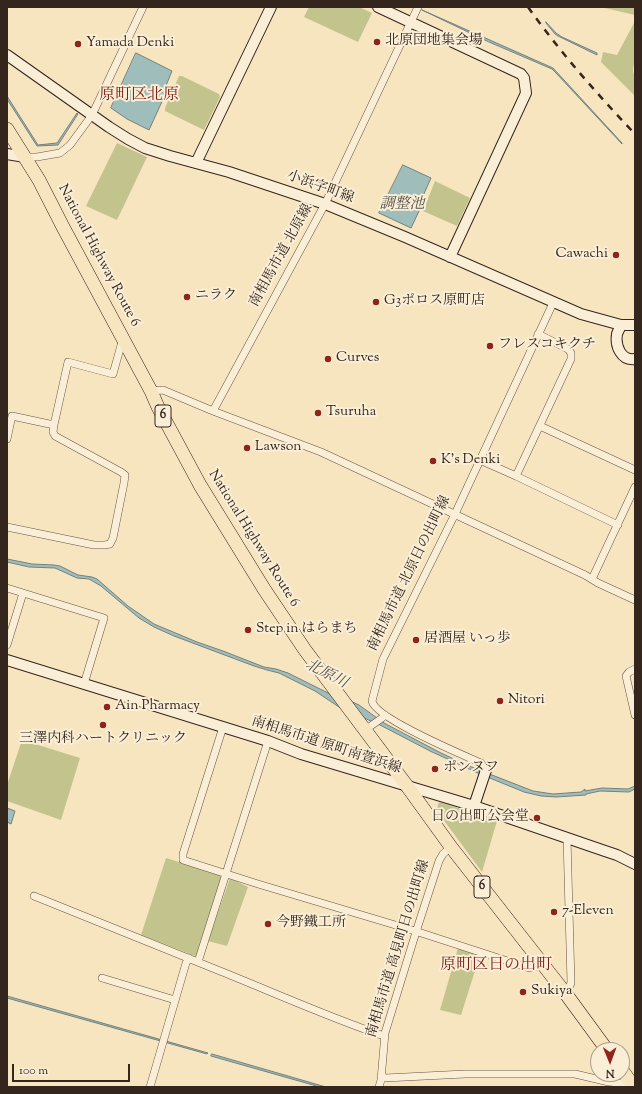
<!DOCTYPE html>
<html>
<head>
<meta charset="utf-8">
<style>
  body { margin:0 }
  #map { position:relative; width:642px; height:1094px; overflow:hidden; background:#f7e5c0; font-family:"Sorts Mill Goudy",serif }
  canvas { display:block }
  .frame { position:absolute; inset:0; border:8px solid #34251d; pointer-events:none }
  .north { position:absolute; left:590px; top:1042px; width:40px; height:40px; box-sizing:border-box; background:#faeed6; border:1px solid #ab9e8c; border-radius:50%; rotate:179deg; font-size:11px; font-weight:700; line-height:16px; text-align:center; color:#34251d }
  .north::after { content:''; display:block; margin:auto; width:14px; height:18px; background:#8f2418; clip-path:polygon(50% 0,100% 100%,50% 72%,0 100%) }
  .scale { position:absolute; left:12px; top:1064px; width:118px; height:18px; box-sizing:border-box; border:2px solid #34251d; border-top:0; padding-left:5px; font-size:12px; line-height:14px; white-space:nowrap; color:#34251d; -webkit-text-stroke:3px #faeed6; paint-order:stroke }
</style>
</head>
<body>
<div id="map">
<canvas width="642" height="1094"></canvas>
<div class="frame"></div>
<div class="north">N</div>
<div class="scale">100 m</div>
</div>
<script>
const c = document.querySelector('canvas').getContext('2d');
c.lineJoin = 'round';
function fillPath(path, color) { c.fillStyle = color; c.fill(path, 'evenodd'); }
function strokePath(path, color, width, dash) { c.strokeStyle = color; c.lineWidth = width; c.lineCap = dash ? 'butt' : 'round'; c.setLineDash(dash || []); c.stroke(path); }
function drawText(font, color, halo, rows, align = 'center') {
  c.font = font + ' "Sorts Mill Goudy","Noto Serif JP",serif'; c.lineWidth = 4; c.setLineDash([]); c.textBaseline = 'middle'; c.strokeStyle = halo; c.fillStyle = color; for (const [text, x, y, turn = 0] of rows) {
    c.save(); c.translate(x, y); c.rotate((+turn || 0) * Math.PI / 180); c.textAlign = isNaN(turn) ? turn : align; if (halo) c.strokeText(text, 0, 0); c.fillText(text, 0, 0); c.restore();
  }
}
fillPath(new Path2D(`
  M 309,7 L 359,7 L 372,13 L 358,42 L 304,17 Z
  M 600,7 L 635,7 L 635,15 Z
  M 635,21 L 635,62 C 633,66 632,72 635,76 L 635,96 L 601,62 L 603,52 L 617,55 Z
  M 179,76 L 182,76 L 219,94 L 220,97 L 204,130 L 165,111 L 165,108 Z
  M 117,143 L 147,157 L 117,220 L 86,206 Z
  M 435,181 L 470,198 L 457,226 L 423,211 Z
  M 22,740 L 80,758 L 61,820 L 7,801 L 7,785 Z
  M 440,802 L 497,821 L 482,872 L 437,811 L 438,804 Z
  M 166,858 L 224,876 L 198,957 L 141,935 Z
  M 230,878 L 248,887 L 227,946 L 208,941 Z
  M 458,948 L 480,955 L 461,1015 L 440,1010 Z`), '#c3c38e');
const water = new Path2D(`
  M 422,10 L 553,68 L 622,143 L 622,144 L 556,73 L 552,69 L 489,42 Z
  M 546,22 L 556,33 L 562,37 L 597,53 L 597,55 L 558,36 L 555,34 L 546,23 Z
  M 136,53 L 172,71 L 163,93 L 165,95 L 149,130 L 127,119 L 111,108 Z
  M 7,96 L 38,145 L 57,143 L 77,113 L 78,114 L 58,145 L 37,146 L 7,99 Z
  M 403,165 L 431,178 L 418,207 L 420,209 L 411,228 L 379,213 Z
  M 7,559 L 32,564 L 54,565 L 60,566 L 78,575 L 92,577 L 97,579 L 128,606 L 154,624 L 197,642 L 223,651 L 264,667 L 276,669 L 288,673 L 330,694 L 348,700 L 359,705 L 384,723 L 441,753 L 469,766 L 533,791 L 553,794 L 581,792 L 585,789 L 585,791 L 602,788 L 628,789 L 635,786 L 635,789 L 629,792 L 600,791 L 586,794 L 586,795 L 556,797 L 541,796 L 524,792 L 480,774 L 430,751 L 380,725 L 339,707 L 315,691 L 279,673 L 267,670 L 254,666 L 174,636 L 154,627 L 139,618 L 101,586 L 89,579 L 77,578 L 55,568 L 29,567 L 7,562 Z
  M 7,808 L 15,811 L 11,824 L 7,822 Z
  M 7,996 L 208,1053 L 207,1054 L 7,998 Z
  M 212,1054 L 326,1087 L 320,1087 L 211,1056 Z`);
fillPath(water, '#9fbdbb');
strokePath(water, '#74807c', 1);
const street = new Path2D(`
  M 25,157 L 37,157 L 60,153 L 70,145 L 92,115 L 143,7
  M 151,391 L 163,390 L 213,411 L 325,204 L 418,7
  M 213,411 L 321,452 L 585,575 L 598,583 L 635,600
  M 540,426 L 635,470
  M 7,439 L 12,416 L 54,425 L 68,362 L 113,374 L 123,338
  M 480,460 L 516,476 L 618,525
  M 516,476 L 571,359 L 571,353 L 568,349 L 538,334
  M 7,527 L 94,545 L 105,545 L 110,544 L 113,538 L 124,483 L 125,475 L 121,472 L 55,436 L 53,432 L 54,425
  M 592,579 L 635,487
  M 7,588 L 104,618 L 84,684
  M 7,645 L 23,593
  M 635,669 L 629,672 L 626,676 L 635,715
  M 223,727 L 183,854 L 183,860 L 258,884 L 412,930 L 526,967 L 531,968 L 542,964
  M 365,730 L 382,718 L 385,715
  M 486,770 L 481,763 C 463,755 375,718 372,701 L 383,659 L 455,514 L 553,303
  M 34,896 C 96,921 158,946 220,971 C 275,993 328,1017 384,1036
  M 198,962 L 268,741
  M 102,978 L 175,1000
  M 566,994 L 571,983 L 567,838
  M 381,1076 L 385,1078 L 465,1074 L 575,1074 L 609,1082 L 619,1083 L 631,1083
  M 150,1087 L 186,963 L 189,958
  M 379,1087 L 381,1080 L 385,1033 L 416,932 L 439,861 L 443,854 L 451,847`);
const secondary = new Path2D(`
  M 378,7 L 521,74 L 524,78 L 526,93 L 450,257
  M 7,55 L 109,127 L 128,139 L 145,148 L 170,156 L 229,172 L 325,204 L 405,237 L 581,314 L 621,325 L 635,325
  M 7,154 L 25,157
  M 196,163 L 271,7
  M 621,325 C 620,328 618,331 617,334 C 615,346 621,361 635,359
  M 7,660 L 268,741 L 301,754 L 474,806 L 605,851 L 617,855 L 635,864
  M 474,806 L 486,770`);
const highway = new Path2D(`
  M 7,129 L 39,180 L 63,227 L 151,391 L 158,407 L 200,485 L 264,589 L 305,650 L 407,786 L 451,847 L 566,994 L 607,1050
  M 622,1070 L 634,1087`);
strokePath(street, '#655546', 8);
strokePath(secondary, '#34251d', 12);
strokePath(highway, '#34251d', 14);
strokePath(street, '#faeed6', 7);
strokePath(secondary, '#faeed6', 10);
strokePath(highway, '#f7e5c0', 13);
strokePath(new Path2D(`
  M 528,7 C 560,52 597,94 635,134`), '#34251d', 2.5, [7, 7]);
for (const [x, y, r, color] of [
  [377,42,4,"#8f2418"],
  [78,44,4,"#8f2418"],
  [616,255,4,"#8f2418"],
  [187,297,4,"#8f2418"],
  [376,302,4,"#8f2418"],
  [490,346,4,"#8f2418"],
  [328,359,4,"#8f2418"],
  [318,413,4,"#8f2418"],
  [247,448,4,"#8f2418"],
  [433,461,4,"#8f2418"],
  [248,630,4,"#8f2418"],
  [416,640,4,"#8f2418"],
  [500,701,4,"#8f2418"],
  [107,707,4,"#8f2418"],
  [103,725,4,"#8f2418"],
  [435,769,4,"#8f2418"],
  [537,818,4,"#8f2418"],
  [554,912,4,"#8f2418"],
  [268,924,4,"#8f2418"],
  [523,992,4,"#8f2418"]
]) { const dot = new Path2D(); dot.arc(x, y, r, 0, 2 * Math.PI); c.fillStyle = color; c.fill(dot); strokePath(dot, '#faeed6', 1.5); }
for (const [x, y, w] of [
  [163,416,16],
  [482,887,16]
]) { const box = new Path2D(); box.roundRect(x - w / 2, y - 11, w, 22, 3); c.fillStyle = '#faeed6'; c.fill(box); strokePath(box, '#34251d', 1); }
drawText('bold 13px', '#34251d', null, [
  ["6",163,416],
  ["6",482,887]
]);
drawText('14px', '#34251d', '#faeed6', [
  ["北原団地集会場",385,42],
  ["Yamada Denki",86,44],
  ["Cawachi",608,255,"right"],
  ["ニラク",195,297],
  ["G3ポロス原町店",384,302],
  ["フレスコキクチ",498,346],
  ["Curves",336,359],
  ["Tsuruha",326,413],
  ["Lawson",255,448],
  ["K's Denki",441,461],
  ["Step in はらまち",256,630],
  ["居酒屋 いっ歩",424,640],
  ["Nitori",508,701],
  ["Ain Pharmacy",115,707],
  ["三澤内科ハートクリニック",103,740,"center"],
  ["ポンヌフ",443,769],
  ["日の出町公会堂",529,818,"right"],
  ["7-Eleven",562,912],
  ["今野鐵工所",276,924],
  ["Sukiya",531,992]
], 'left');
drawText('14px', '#34251d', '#faeed6', [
  ["小浜字町線",320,188,20],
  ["National Highway Route 6",98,256,62],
  ["南相馬市道 北原線",282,256,-61],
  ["National Highway Route 6",253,539,58],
  ["南相馬市道 北原日の出町線",410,574,-64],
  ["南相馬市道 原町南萱浜線",326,746,18],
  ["南相馬市道 高見町日の出町線",399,949,-73]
]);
drawText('italic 15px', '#54534c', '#faeed6', [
  ["調整池",402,205],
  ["北原川",326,675,27]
]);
drawText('16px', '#7a1f14', '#faeed6', [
  ["原町区北原",139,96],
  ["原町区日の出町",496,966]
]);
</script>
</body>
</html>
